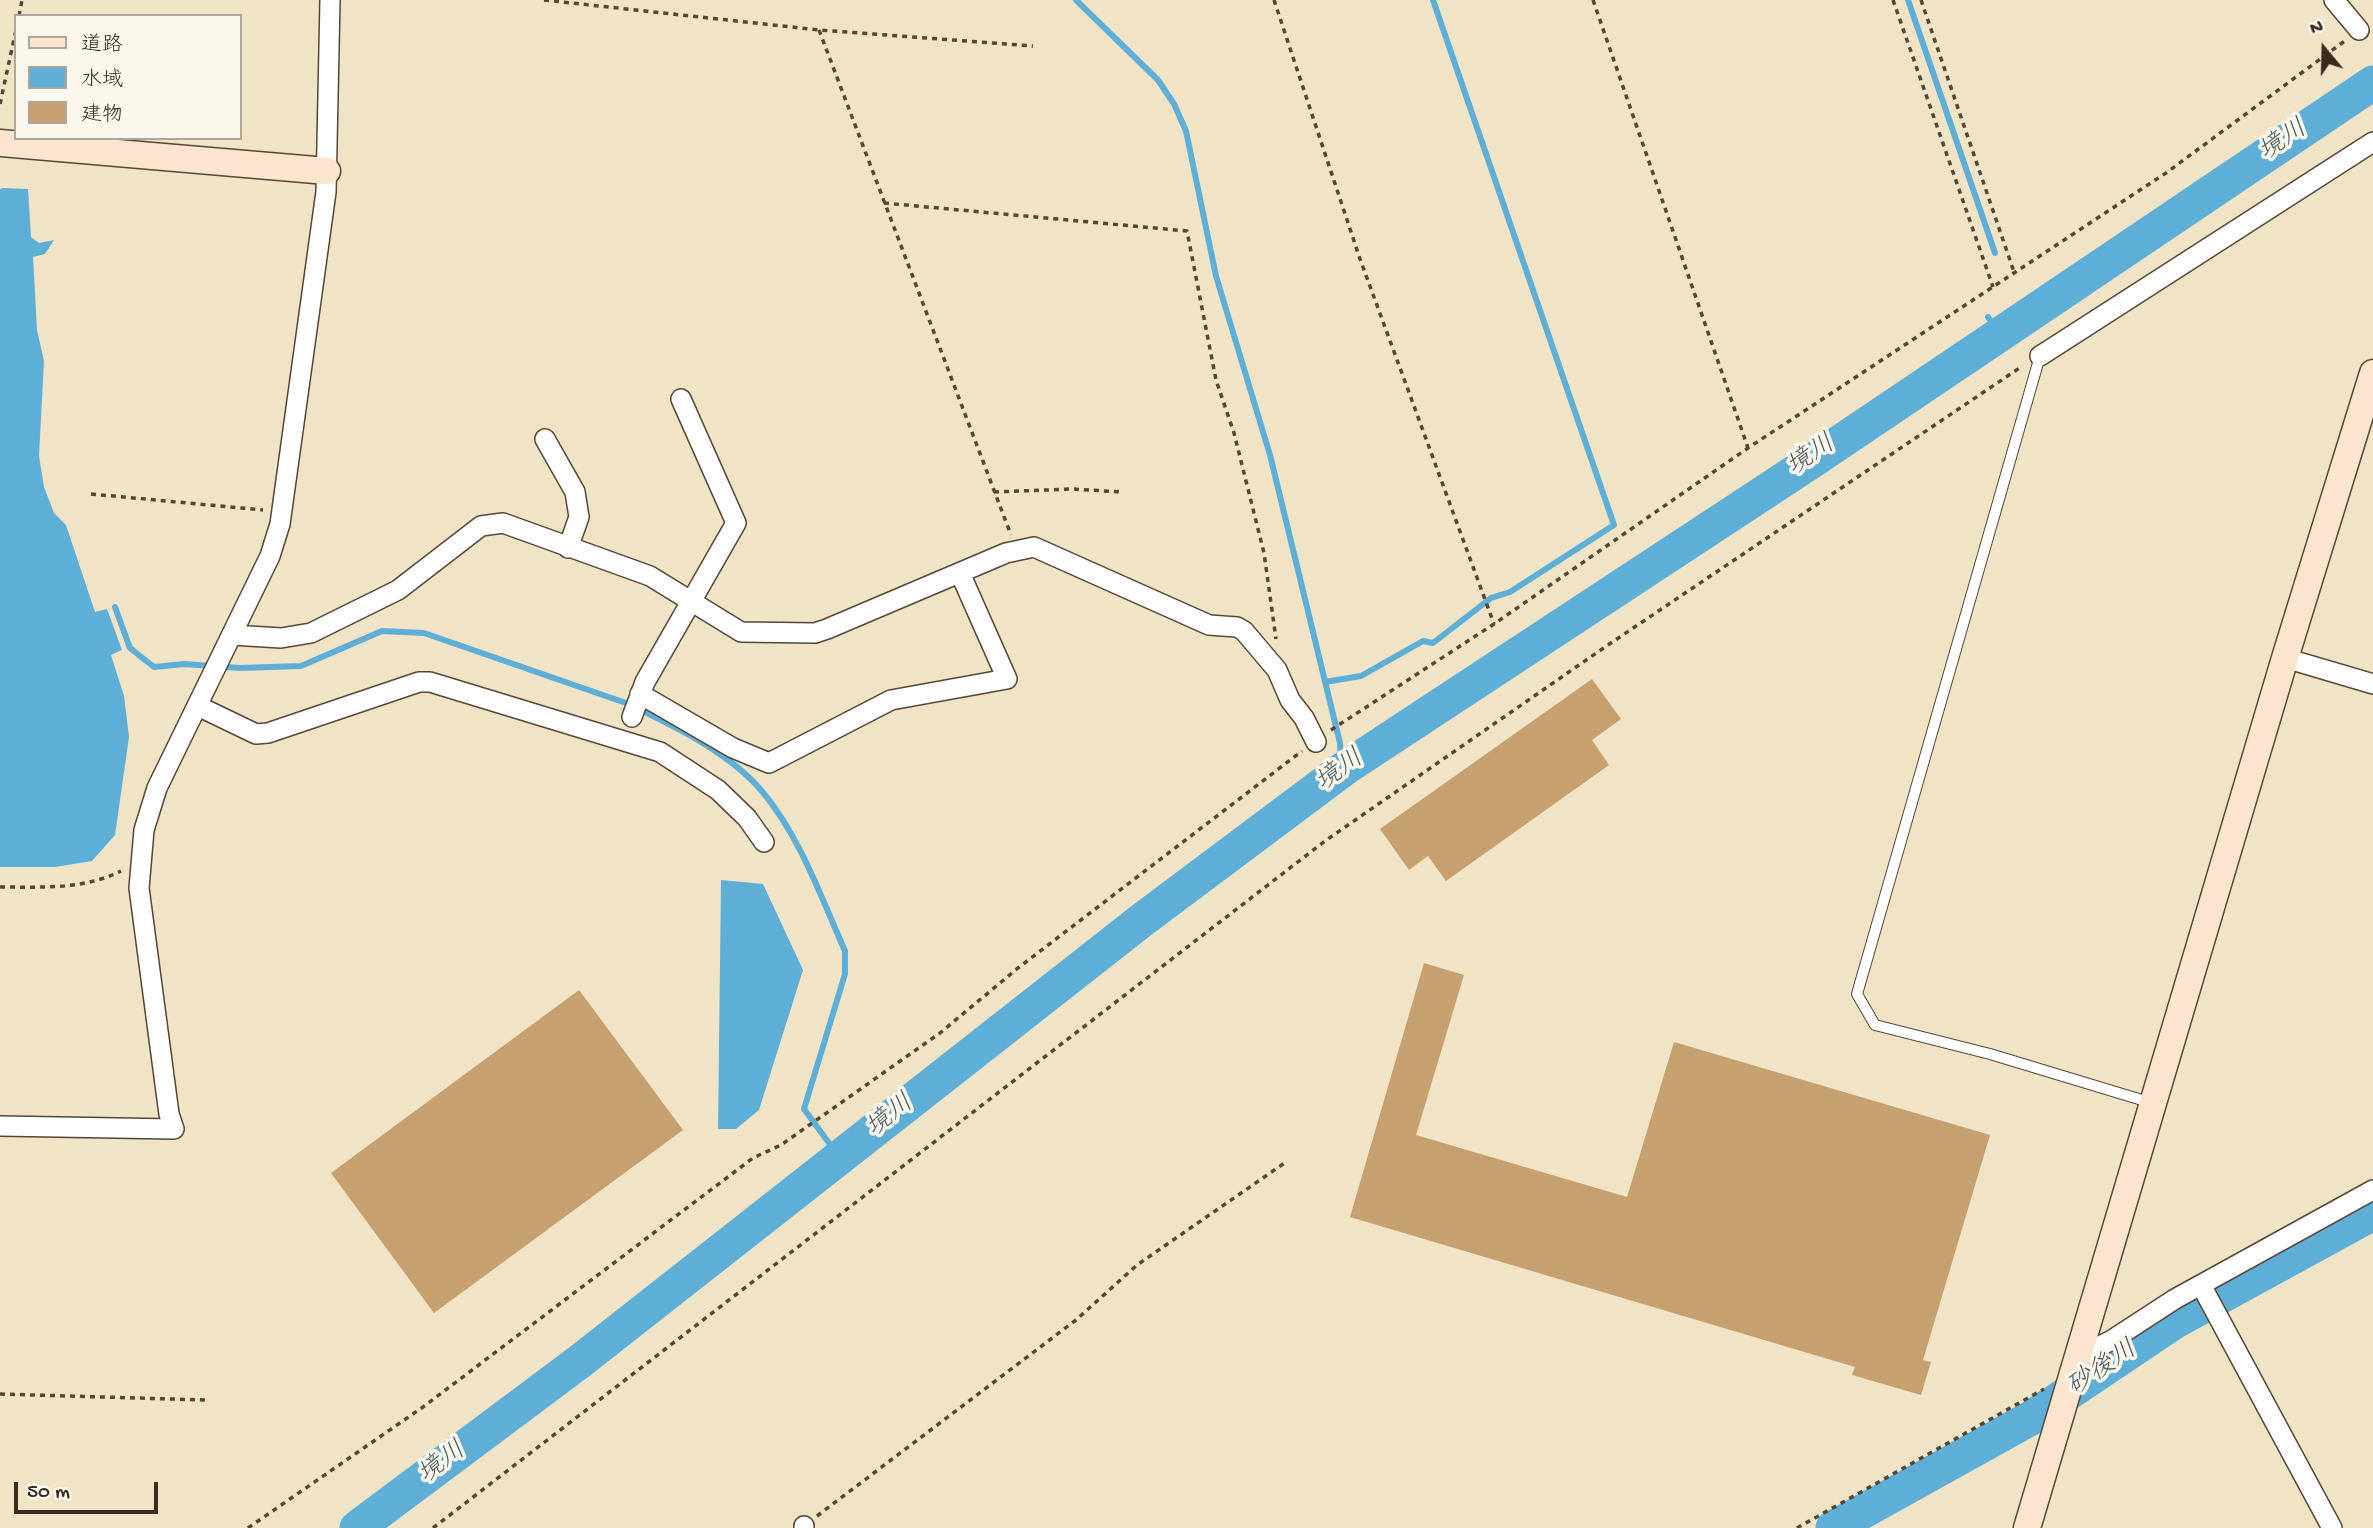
<!DOCTYPE html>
<html>
<head>
<meta charset="utf-8">
<style>
  body { margin:0 }
  #map { position:relative; width:2373px; height:1528px; overflow:hidden; background:#f1e3c6; font-family:"Gochi Hand","Klee One",sans-serif }
  canvas { display:block }
  .legend { position:absolute; left:14px; top:14px; width:228px; height:126px; box-sizing:border-box; background:#fbf7ec; border:2px solid #aea59a; margin:0; padding:9px 12px; list-style:none; font-size:21px; color:#3b2a1e }
  .legend li { display:flex; align-items:center; gap:14px; height:35px }
  .legend b { width:35px; border:2px solid #aea59a }
  .north { position:absolute; left:2289px; top:14px; width:70px; height:70px; -webkit-text-stroke:5px #fbf7ec; paint-order:stroke; rotate:341deg; font-size:19px; font-weight:700; line-height:28px; text-align:center; color:#3b2a1e }
  .north::after { content:''; display:block; margin:auto; width:24px; height:32px; background:#3b2a1e; clip-path:polygon(50% 0,100% 100%,50% 72%,0 100%) }
  .scale { position:absolute; left:14px; top:1482px; width:144px; height:32px; box-sizing:border-box; border:4px solid #3b2a1e; border-top:0; padding-left:9px; font-size:21px; line-height:24px; white-space:nowrap; color:#3b2a1e; -webkit-text-stroke:5px #fbf7ec; paint-order:stroke }
</style>
</head>
<body>
<div id="map">
<canvas width="2373" height="1528"></canvas>
<ul class="legend">
<li><b style="height:9px;background:#fbe5cf"></b>道路</li>
<li><b style="height:19px;background:#5dafd8"></b>水域</li>
<li><b style="height:19px;background:#c6a06f"></b>建物</li>
</ul>
<div class="north">N</div>
<div class="scale">50 m</div>
</div>
<script>
const c = document.querySelector('canvas').getContext('2d');
c.lineJoin = 'round';
function fillPath(path, color) { c.fillStyle = color; c.fill(path, 'evenodd'); }
function strokePath(path, color, width, dash) { c.strokeStyle = color; c.lineWidth = width; c.lineCap = dash ? 'butt' : 'round'; c.setLineDash(dash || []); c.stroke(path); }
function drawText(font, color, halo, rows, align = 'center') {
  c.font = font + ' "Gochi Hand","Klee One",sans-serif'; c.lineWidth = 7; c.setLineDash([]); c.textBaseline = 'middle'; c.strokeStyle = halo; c.fillStyle = color; for (const [text, x, y, turn = 0] of rows) {
    c.save(); c.translate(x, y); c.rotate((+turn || 0) * Math.PI / 180); c.textAlign = isNaN(turn) ? turn : align; if (halo) c.strokeText(text, 0, 0); c.fillText(text, 0, 0); c.restore();
  }
}
fillPath(new Path2D(`
  M 3,188 L 28,189 L 31,237 L 39,243 L 54,240 L 45,254 L 33,257 L 37,330 L 44,361 L 39,456 L 44,487 L 54,513 L 66,525 L 95,612 L 107,609 L 122,650 L 111,655 L 124,696 L 129,737 L 115,835 L 92,861 L 55,867 L 0,867 L 0,189 Z
  M 721,880 L 763,884 L 803,970 L 759,1110 L 736,1129 L 718,1129 Z`), '#5dafd8');
strokePath(new Path2D(`
  M 1076,0 L 1158,80 L 1174,104 L 1186,131 L 1216,276 L 1270,455 L 1340,743 L 1341,771
  M 1908,0 L 1995,253
  M 1988,317 L 2000,334
  M 115,607 L 130,648 L 154,667 L 184,664 L 240,668 L 301,666 L 382,631 L 424,633 L 626,703 C 672,725 727,751 761,790 C 800,836 821,897 845,951 L 845,974 L 804,1109 L 840,1158
  M 1325,682 L 1361,676 L 1423,641 L 1433,643 L 1491,598 L 1510,592 L 1614,525 L 1433,0`), '#5dafd8', 6);
strokePath(new Path2D(`
  M 357,1528 L 579,1362 L 1142,920 L 1345,768 L 1815,459 L 2373,83
  M 1833,1528 L 2031,1418 L 2174,1322 L 2373,1213`), '#5dafd8', 35);
fillPath(new Path2D(`
  M 1592,679 L 1621,719 L 1592,740 L 1609,765 L 1446,881 L 1428,856 L 1409,870 L 1380,829 Z
  M 1424,963 L 1464,975 L 1416,1135 L 1627,1197 L 1674,1042 L 1990,1135 L 1923,1360 L 1931,1362 L 1921,1395 L 1852,1375 L 1855,1367 L 1350,1217 Z
  M 579,990 L 683,1130 L 434,1313 L 331,1173 Z`), '#c6a06f');
const lane = new Path2D(`
  M 2040,356 L 1857,994 L 1875,1025 L 1990,1054 L 2152,1103`);
const street = new Path2D(`
  M 2334,0 L 2359,30
  M 2040,356 L 2373,142
  M 545,439 L 575,492 L 579,517 L 568,548
  M 232,635 L 281,638 L 311,633 L 398,590 L 481,526 L 503,523 L 650,576 L 741,632 L 815,633 L 827,629 L 1006,553 L 1034,547 L 1209,625 L 1237,627 L 1244,631 L 1277,670 L 1290,700 L 1304,718 L 1316,742
  M 2285,658 L 2373,684
  M 640,694 L 733,748 L 769,763 L 891,700 L 1007,679 L 960,573
  M 198,706 L 256,734 L 268,733 L 419,682 L 430,682 L 660,752 L 718,790 L 747,818 L 764,842
  M 632,717 L 645,682 L 736,523 L 681,399
  M 0,1126 L 174,1129 L 169,1114 L 139,888 L 144,830 L 157,788 L 270,556 L 280,524 L 326,192 L 330,0
  M 2201,1285 L 2332,1528
  M 2078,1357 L 2112,1340 L 2175,1299 L 2373,1190
  M 804,1528 L 804,1526`);
const secondary = new Path2D(`
  M 0,143 L 327,171
  M 2027,1528 L 2285,658 L 2373,373`);
strokePath(lane, '#564637', 12);
strokePath(street, '#564637', 22);
strokePath(secondary, '#564637', 29);
strokePath(new Path2D(`
  M 544,0 L 819,30 L 1033,46
  M 1274,0 L 1360,259 L 1494,624
  M 1593,0 L 1748,448
  M 1893,0 L 1993,287
  M 1921,0 L 2014,272
  M 19,16 L 22,0
  M 819,30 L 1011,535
  M 0,104 L 16,30
  M 884,203 L 1187,231 L 1216,380 L 1234,433 L 1264,553 L 1276,639
  M 994,492 L 1072,489 L 1122,492
  M 91,494 L 263,510
  M 1331,730 L 1494,624 L 1748,448 L 2166,173 L 2346,40
  M 0,887 C 42,887 83,890 121,871
  M 0,1394 L 205,1400
  M 817,1516 L 1076,1320 L 1137,1265 L 1286,1162
  M 248,1528 L 423,1407 L 753,1158 L 781,1145 L 940,1033 L 1018,968 L 1302,751
  M 433,1528 L 1325,841 L 1605,647 L 2021,367
  M 1797,1528 L 2044,1389`), '#564637', 3.5, [5, 5]);
strokePath(lane, '#fff', 10);
strokePath(street, '#fff', 19);
strokePath(secondary, '#fbe5cf', 26);
drawText('italic 26px', '#47595f', '#fbf7ec', [
  ["境川",2284,142,-34],
  ["境川",1812,457,-34],
  ["境川",1341,772,-36],
  ["境川",891,1117,-38],
  ["砂後川",2103,1370,-34],
  ["境川",443,1464,-37]
]);
</script>
</body>
</html>
